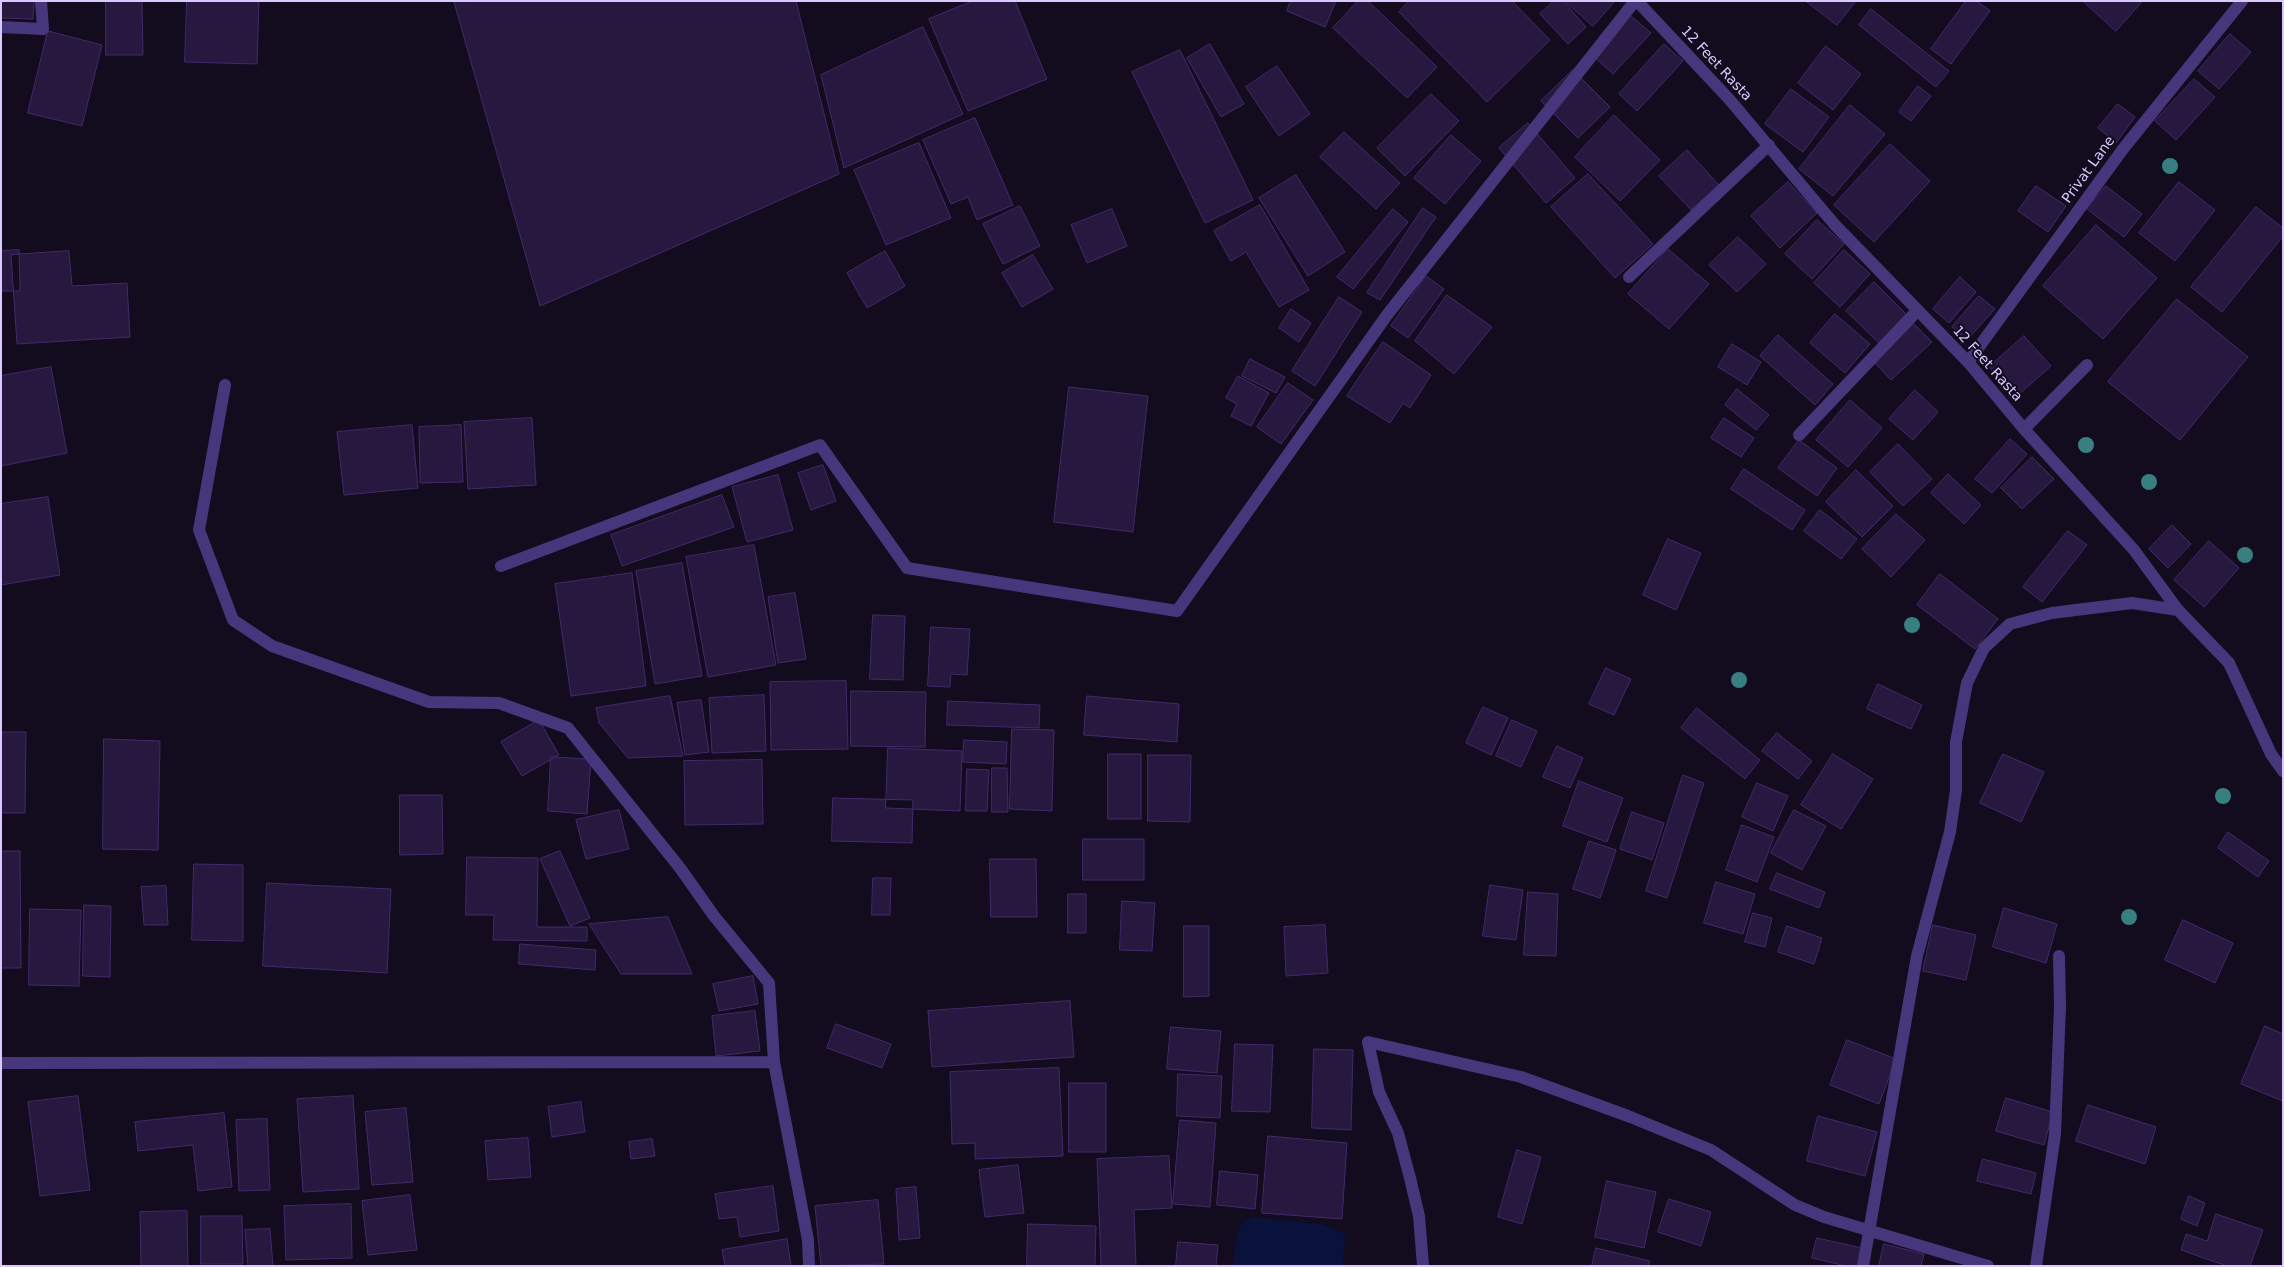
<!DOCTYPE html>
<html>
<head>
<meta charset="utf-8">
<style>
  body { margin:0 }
  #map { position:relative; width:2284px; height:1267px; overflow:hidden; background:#120c1e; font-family:"DejaVu Sans",sans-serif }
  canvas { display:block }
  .frame { position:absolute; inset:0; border:2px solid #d9c9ff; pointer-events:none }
</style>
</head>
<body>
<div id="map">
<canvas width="2284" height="1267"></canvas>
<div class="frame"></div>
</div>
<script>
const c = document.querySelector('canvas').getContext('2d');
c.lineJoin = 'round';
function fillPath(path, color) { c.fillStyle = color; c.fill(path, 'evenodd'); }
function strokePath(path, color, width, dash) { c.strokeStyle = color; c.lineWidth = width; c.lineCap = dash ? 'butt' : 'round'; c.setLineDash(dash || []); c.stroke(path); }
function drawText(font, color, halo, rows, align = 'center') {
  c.font = font + ' "DejaVu Sans",sans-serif'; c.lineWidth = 4; c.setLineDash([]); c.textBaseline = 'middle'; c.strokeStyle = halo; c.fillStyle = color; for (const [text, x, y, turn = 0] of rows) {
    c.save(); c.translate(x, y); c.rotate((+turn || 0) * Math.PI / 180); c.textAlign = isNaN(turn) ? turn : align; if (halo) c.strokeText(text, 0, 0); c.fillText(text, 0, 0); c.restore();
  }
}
fillPath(new Path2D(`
  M 1254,1217 L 1321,1224 L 1345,1234 L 1343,1266 L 1233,1266 L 1236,1240 L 1241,1223 Z`), '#09123a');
const building = new Path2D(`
  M 1,1 L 34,1 L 33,19 L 1,18 Z
  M 106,1 L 142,1 L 143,55 L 106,55 Z
  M 187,1 L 259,1 L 257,64 L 185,62 Z
  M 796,1 L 839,174 L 540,306 L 454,2 Z
  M 973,1 L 1015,1 L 1047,79 L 968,111 L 929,19 Z
  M 1291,1 L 1336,1 L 1325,27 L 1287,11 Z
  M 1358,1 L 1368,1 L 1437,67 L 1407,98 L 1333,28 Z
  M 1409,1 L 1512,1 L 1550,40 L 1487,102 L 1399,12 Z
  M 1554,1 L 1563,1 L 1586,27 L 1568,44 L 1540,14 Z
  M 1565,1 L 1615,1 L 1593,26 Z
  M 1806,1 L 1856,1 L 1837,25 Z
  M 1966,1 L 1977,1 L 1990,11 L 1951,64 L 1931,49 Z
  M 2083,1 L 2139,1 L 2141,3 L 2116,31 Z
  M 1871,9 L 1949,71 L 1936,87 L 1859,25 Z
  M 1630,15 L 1651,33 L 1613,74 L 1593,56 Z
  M 923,27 L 963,114 L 844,168 L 821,75 Z
  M 48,31 L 102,45 L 82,126 L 28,113 Z
  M 2230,34 L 2251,52 L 2219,89 L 2198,71 Z
  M 1210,44 L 1244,104 L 1221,117 L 1187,58 Z
  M 1664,44 L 1683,61 L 1637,111 L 1619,94 Z
  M 1826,46 L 1861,74 L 1833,110 L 1798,83 Z
  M 1180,50 L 1253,200 L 1205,223 L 1132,72 Z
  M 1277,66 L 1310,114 L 1279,136 L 1246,87 Z
  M 1573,70 L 1610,107 L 1578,138 L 1541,101 Z
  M 2194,79 L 2215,97 L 2176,140 L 2155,121 Z
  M 1918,86 L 1931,96 L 1911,121 L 1899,112 Z
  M 1791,89 L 1829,117 L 1803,152 L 1765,124 Z
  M 1431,94 L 1459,121 L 1405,176 L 1377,148 Z
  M 2118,104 L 2135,117 L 2116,143 L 2098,128 Z
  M 1850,105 L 1885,134 L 1833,196 L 1799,169 Z
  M 1614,115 L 1660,160 L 1620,201 L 1575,157 Z
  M 975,118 L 1013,205 L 977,220 L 968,197 L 951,204 L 923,140 Z
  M 1528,123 L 1575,178 L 1546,203 L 1499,148 Z
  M 1344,132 L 1400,183 L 1376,209 L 1320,157 Z
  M 1451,135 L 1481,161 L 1445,204 L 1414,178 Z
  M 919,143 L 951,218 L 886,245 L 854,170 Z
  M 1890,144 L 1930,181 L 1874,242 L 1834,205 Z
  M 1687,150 L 1719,185 L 1691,210 L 1659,176 Z
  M 1588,174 L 1653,244 L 1615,278 L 1551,207 Z
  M 1296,175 L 1345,252 L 1308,276 L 1259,198 Z
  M 1788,182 L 1817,213 L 1780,248 L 1751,216 Z
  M 2179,182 L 2215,210 L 2175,261 L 2139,233 Z
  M 2036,186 L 2066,206 L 2048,232 L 2018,211 Z
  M 2106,186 L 2142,214 L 2124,237 L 2087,209 Z
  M 1260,205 L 1309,290 L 1279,307 L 1246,252 L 1231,261 L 1214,231 Z
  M 1020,206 L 1040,246 L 1003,264 L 983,224 Z
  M 2256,207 L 2283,228 L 2283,236 L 2222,312 L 2191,287 Z
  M 1423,208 L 1436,217 L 1380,300 L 1367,293 Z
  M 1112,209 L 1127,246 L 1087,263 L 1071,225 Z
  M 1393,209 L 1408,222 L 1353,289 L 1337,277 Z
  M 1817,220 L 1844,244 L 1812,279 L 1785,254 Z
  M 2096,225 L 2157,278 L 2103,339 L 2043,286 Z
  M 1738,237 L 1766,264 L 1737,292 L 1709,265 Z
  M 1668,249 L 1709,284 L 1669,329 L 1628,294 Z
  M 19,250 L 20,291 L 1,291 L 1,251 Z
  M 1844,250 L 1870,274 L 1840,307 L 1814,283 Z
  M 69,251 L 72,286 L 127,283 L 130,337 L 17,344 L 11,255 Z
  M 885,251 L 905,286 L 867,308 L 847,273 Z
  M 1033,255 L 1053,289 L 1022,307 L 1002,273 Z
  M 1426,276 L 1444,289 L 1408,338 L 1391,326 Z
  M 1960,277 L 1976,292 L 1949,323 L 1933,309 Z
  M 1874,282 L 1907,315 L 1879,343 L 1846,311 Z
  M 1447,295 L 1492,327 L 1454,374 L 1415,341 Z
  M 1979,296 L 1995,309 L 1967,340 L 1952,327 Z
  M 1339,297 L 1362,312 L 1315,386 L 1292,371 Z
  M 2177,299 L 2248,357 L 2180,440 L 2108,382 Z
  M 1291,309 L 1311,323 L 1299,342 L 1279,328 Z
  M 1835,314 L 1870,344 L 1845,373 L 1810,343 Z
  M 1914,324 L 1932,342 L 1891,380 L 1874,362 Z
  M 1778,335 L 1833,384 L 1815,405 L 1760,356 Z
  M 2024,336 L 2051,366 L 2016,397 L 1989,367 Z
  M 1383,342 L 1431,375 L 1410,408 L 1403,403 L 1390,423 L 1347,396 Z
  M 1732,344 L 1761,362 L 1747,385 L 1718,367 Z
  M 1250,359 L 1285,377 L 1276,393 L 1242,376 Z
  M 51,367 L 67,453 L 1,466 L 1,376 Z
  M 1238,376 L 1269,393 L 1251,426 L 1231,416 L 1237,404 L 1226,398 Z
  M 1288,383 L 1313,400 L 1281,444 L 1257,427 Z
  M 1069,387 L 1148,396 L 1133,532 L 1054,522 Z
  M 1737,389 L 1769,415 L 1756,430 L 1725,405 Z
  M 1915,390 L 1938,412 L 1913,440 L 1889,419 Z
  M 1850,400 L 1882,428 L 1848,467 L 1816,440 Z
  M 532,418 L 536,485 L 468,489 L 464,422 Z
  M 1724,418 L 1754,438 L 1741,457 L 1711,438 Z
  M 412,425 L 418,488 L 344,495 L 337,432 Z
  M 461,425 L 463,482 L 420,483 L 419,427 Z
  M 2010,439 L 2027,454 L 1992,493 L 1975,479 Z
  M 1799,440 L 1837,468 L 1817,496 L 1778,468 Z
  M 1898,444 L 1932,479 L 1903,506 L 1870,472 Z
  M 2032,457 L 2054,479 L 2022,509 L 2001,488 Z
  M 823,465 L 836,501 L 811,510 L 798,473 Z
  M 1744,469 L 1805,510 L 1792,530 L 1731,489 Z
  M 1856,470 L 1893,506 L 1862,537 L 1826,502 Z
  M 1948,474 L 1981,505 L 1964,524 L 1931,493 Z
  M 778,475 L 793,530 L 747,542 L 732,487 Z
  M 722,495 L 734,527 L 622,566 L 611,535 Z
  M 48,497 L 60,575 L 1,585 L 1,504 Z
  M 1820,510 L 1857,539 L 1841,559 L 1804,531 Z
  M 1896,514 L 1925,540 L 1891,577 L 1862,549 Z
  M 2172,525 L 2191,544 L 2168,568 L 2149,549 Z
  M 2068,531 L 2087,545 L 2042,602 L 2023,587 Z
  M 1668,539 L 1701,553 L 1676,610 L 1643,595 Z
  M 2209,541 L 2239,568 L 2204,607 L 2174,580 Z
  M 754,545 L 776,665 L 708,677 L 686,557 Z
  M 682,563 L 702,676 L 655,684 L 636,571 Z
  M 632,573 L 646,686 L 571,696 L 555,584 Z
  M 1940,574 L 1998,619 L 1975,649 L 1917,605 Z
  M 795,593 L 806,659 L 778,663 L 768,597 Z
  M 873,615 L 905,616 L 903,680 L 870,679 Z
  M 931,627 L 970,629 L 967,675 L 951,674 L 950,687 L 928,686 Z
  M 1606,668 L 1631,679 L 1614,715 L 1589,704 Z
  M 846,681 L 848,749 L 771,750 L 770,682 Z
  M 1878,684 L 1922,705 L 1911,729 L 1867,709 Z
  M 851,691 L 926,692 L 925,747 L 851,746 Z
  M 764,695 L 766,751 L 712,753 L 709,698 Z
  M 670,696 L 683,756 L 628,758 L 599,723 L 596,708 Z
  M 1087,696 L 1179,704 L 1177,742 L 1084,735 Z
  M 701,700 L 709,752 L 685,755 L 677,703 Z
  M 948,701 L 1040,705 L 1039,728 L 947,725 Z
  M 1483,707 L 1508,718 L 1491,755 L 1466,743 Z
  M 1697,708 L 1760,760 L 1745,779 L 1681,728 Z
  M 539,720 L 559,755 L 522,776 L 501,742 Z
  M 1512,720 L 1537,731 L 1521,767 L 1496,756 Z
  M 1012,729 L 1054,730 L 1052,811 L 1010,809 Z
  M 2,732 L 26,732 L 25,813 L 1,813 Z
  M 1777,733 L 1812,761 L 1798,779 L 1762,751 Z
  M 104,739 L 160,741 L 158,850 L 103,849 Z
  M 964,740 L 1007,742 L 1006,764 L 963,762 Z
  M 1557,746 L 1583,758 L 1570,788 L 1543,777 Z
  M 888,748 L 962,751 L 960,811 L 886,808 Z
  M 1108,754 L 1141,754 L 1141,819 L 1108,819 Z
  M 1833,754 L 1873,779 L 1841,829 L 1801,805 Z
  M 2003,754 L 2044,772 L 2021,822 L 1980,803 Z
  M 1148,755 L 1191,755 L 1190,822 L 1148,821 Z
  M 551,757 L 591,759 L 587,814 L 548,811 Z
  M 762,760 L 763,824 L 685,825 L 684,761 Z
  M 992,768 L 1007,768 L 1008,812 L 992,812 Z
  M 967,769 L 989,770 L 987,811 L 966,811 Z
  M 1683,775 L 1704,783 L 1667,898 L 1646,891 Z
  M 1579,781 L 1623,798 L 1607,842 L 1563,826 Z
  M 1757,783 L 1788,796 L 1773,831 L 1742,817 Z
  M 400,795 L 442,795 L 443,854 L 400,855 Z
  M 833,798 L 913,800 L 912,843 L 832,841 Z
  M 619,810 L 629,849 L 586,859 L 576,820 Z
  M 1794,810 L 1826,826 L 1802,870 L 1771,853 Z
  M 1632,812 L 1664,823 L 1652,860 L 1620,849 Z
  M 1742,825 L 1774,837 L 1757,882 L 1726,870 Z
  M 2228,832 L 2269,861 L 2258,877 L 2218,848 Z
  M 1083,839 L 1144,839 L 1144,880 L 1083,880 Z
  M 1589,841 L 1616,850 L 1600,898 L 1573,889 Z
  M 1,851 L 20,851 L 21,968 L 1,968 Z
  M 560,851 L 590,918 L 570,926 L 540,859 Z
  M 467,857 L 538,858 L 537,927 L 587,927 L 587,941 L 493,940 L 494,915 L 466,915 Z
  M 990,859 L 1036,859 L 1037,917 L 991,917 Z
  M 194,864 L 243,865 L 243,941 L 192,940 Z
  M 1777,873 L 1825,892 L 1819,908 L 1770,889 Z
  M 873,878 L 891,878 L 890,915 L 872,915 Z
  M 1716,882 L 1755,894 L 1743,934 L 1704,923 Z
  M 267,883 L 391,889 L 387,973 L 263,966 Z
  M 1490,885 L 1523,890 L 1516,940 L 1483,936 Z
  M 166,886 L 168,925 L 144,925 L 141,887 Z
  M 1528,892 L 1558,894 L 1556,956 L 1524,955 Z
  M 1068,894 L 1086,894 L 1086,933 L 1068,933 Z
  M 1122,901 L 1155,903 L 1152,951 L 1120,950 Z
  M 84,905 L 111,906 L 110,977 L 83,976 Z
  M 2004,908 L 2057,924 L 2046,963 L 1993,947 Z
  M 30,909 L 81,910 L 79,986 L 29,985 Z
  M 1753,913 L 1772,918 L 1765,947 L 1745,942 Z
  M 668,917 L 692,974 L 621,974 L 589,924 Z
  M 2183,920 L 2233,943 L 2215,983 L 2165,960 Z
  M 1325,925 L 1328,973 L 1286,976 L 1284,927 Z
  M 1933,925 L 1976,935 L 1966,980 L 1923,971 Z
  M 1184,926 L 1209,926 L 1209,996 L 1184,997 Z
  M 1787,926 L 1822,938 L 1814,964 L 1778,952 Z
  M 520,944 L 596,950 L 595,970 L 519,964 Z
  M 753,976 L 758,1004 L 719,1011 L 713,984 Z
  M 1070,1001 L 1074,1057 L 932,1067 L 928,1011 Z
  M 755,1011 L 760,1051 L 716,1056 L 712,1016 Z
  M 836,1024 L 891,1044 L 882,1068 L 827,1048 Z
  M 2265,1026 L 2283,1034 L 2283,1101 L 2241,1084 Z
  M 1171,1027 L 1221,1031 L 1217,1073 L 1167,1069 Z
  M 1847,1040 L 1896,1059 L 1879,1104 L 1830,1085 Z
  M 1235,1044 L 1273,1045 L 1270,1112 L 1232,1111 Z
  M 1314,1049 L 1353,1050 L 1351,1130 L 1312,1128 Z
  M 1059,1068 L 1063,1156 L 975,1159 L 975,1143 L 952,1144 L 950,1072 Z
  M 1178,1074 L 1222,1076 L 1220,1118 L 1177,1116 Z
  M 1069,1083 L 1106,1083 L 1106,1152 L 1069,1152 Z
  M 78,1096 L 90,1190 L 40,1196 L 28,1102 Z
  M 353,1096 L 359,1189 L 303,1192 L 297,1099 Z
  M 2006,1098 L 2053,1112 L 2044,1145 L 1996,1131 Z
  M 581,1102 L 585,1132 L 552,1137 L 548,1107 Z
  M 2088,1105 L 2156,1127 L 2145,1164 L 2076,1141 Z
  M 406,1108 L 413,1182 L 372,1185 L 365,1112 Z
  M 224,1113 L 232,1187 L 198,1191 L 193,1145 L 138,1151 L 135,1122 Z
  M 1818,1116 L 1877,1132 L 1865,1176 L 1807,1161 Z
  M 267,1119 L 270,1190 L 239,1191 L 236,1120 Z
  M 1180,1120 L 1216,1123 L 1210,1207 L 1173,1204 Z
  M 1268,1136 L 1347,1143 L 1342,1219 L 1262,1213 Z
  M 528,1138 L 531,1177 L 488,1180 L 485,1141 Z
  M 652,1139 L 655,1156 L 631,1159 L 629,1142 Z
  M 1517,1150 L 1541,1157 L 1522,1224 L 1498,1217 Z
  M 1169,1156 L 1172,1208 L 1134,1210 L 1136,1266 L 1101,1266 L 1097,1159 Z
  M 1983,1159 L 2036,1173 L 2031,1194 L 1977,1181 Z
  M 1018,1165 L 1024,1213 L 985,1217 L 979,1170 Z
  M 1220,1171 L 1258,1175 L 1255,1209 L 1217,1205 Z
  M 1607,1181 L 1656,1192 L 1644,1248 L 1595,1237 Z
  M 773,1186 L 779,1231 L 740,1237 L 737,1217 L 719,1219 L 715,1194 Z
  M 916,1187 L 920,1238 L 899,1240 L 896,1189 Z
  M 410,1195 L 417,1250 L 368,1255 L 362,1201 Z
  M 2189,1196 L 2205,1203 L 2197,1226 L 2181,1219 Z
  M 1669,1199 L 1711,1212 L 1701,1246 L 1658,1232 Z
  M 878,1200 L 884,1264 L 821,1266 L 815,1206 Z
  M 351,1204 L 352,1258 L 286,1260 L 284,1206 Z
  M 187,1211 L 188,1266 L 141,1266 L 140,1212 Z
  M 2216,1214 L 2263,1230 L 2250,1266 L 2227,1266 L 2181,1250 L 2186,1234 L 2207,1241 Z
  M 201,1216 L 242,1216 L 243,1264 L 201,1264 Z
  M 1028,1224 L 1096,1226 L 1095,1266 L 1027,1266 Z
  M 270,1229 L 273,1266 L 248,1266 L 245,1230 Z
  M 1817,1238 L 1862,1248 L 1858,1266 L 1846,1266 L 1812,1258 Z
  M 787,1239 L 791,1266 L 725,1266 L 722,1250 Z
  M 1178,1242 L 1218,1245 L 1216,1266 L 1176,1266 Z
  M 1884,1244 L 1924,1254 L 1921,1266 L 1879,1266 Z
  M 1596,1248 L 1650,1261 L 1648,1266 L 1592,1266 Z`);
fillPath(building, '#27183f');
strokePath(building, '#432a6b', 1);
strokePath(new Path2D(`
  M 1637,1 L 1729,99 L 1835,225 L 1968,362 L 2024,429 L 2134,550 L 2178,610 L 2229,663 L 2271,754 L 2283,771
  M 1,27 L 43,29 L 41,1
  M 1629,277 L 1769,145
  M 1968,362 L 2123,149 L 2242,1
  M 225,385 L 199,530 L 233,620 L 272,646 L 429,702 L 499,703 L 568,728 L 680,868 L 714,916 L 769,983 L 774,1062 L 808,1240 L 809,1266
  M 2024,429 L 2087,365
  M 1799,435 L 1917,311
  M 501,566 L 820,445 L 907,568 L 1177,611 L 1387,315 L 1635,1
  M 1,1063 L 774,1062
  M 1423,1266 L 1419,1216 L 1410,1178 L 1398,1133 L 1379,1092 L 1368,1042 L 1521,1077 L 1628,1116 L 1711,1150 L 1795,1205 L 1824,1217 L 1988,1266
  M 1863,1266 L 1917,956 L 1950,832 L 1956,790 L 1956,742 L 1967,683 L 1984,648 L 2010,624 L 2052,613 L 2132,603 L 2178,610
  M 2036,1266 L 2055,1134 L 2060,1006 L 2059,956`), '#46377d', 12);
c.fillStyle = '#387f82';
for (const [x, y] of [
  [2170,166],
  [2086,445],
  [2149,482],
  [2245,555],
  [1912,625],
  [1739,680],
  [2223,796],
  [2129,917]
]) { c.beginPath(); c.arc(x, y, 8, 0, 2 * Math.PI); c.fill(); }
drawText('14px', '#d9c9ff', '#120c1e', [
  ["12 Feet Rasta",1716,64,47],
  ["Privat Lane",2089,170,-54],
  ["12 Feet Rasta",1987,364,48]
]);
</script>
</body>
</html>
